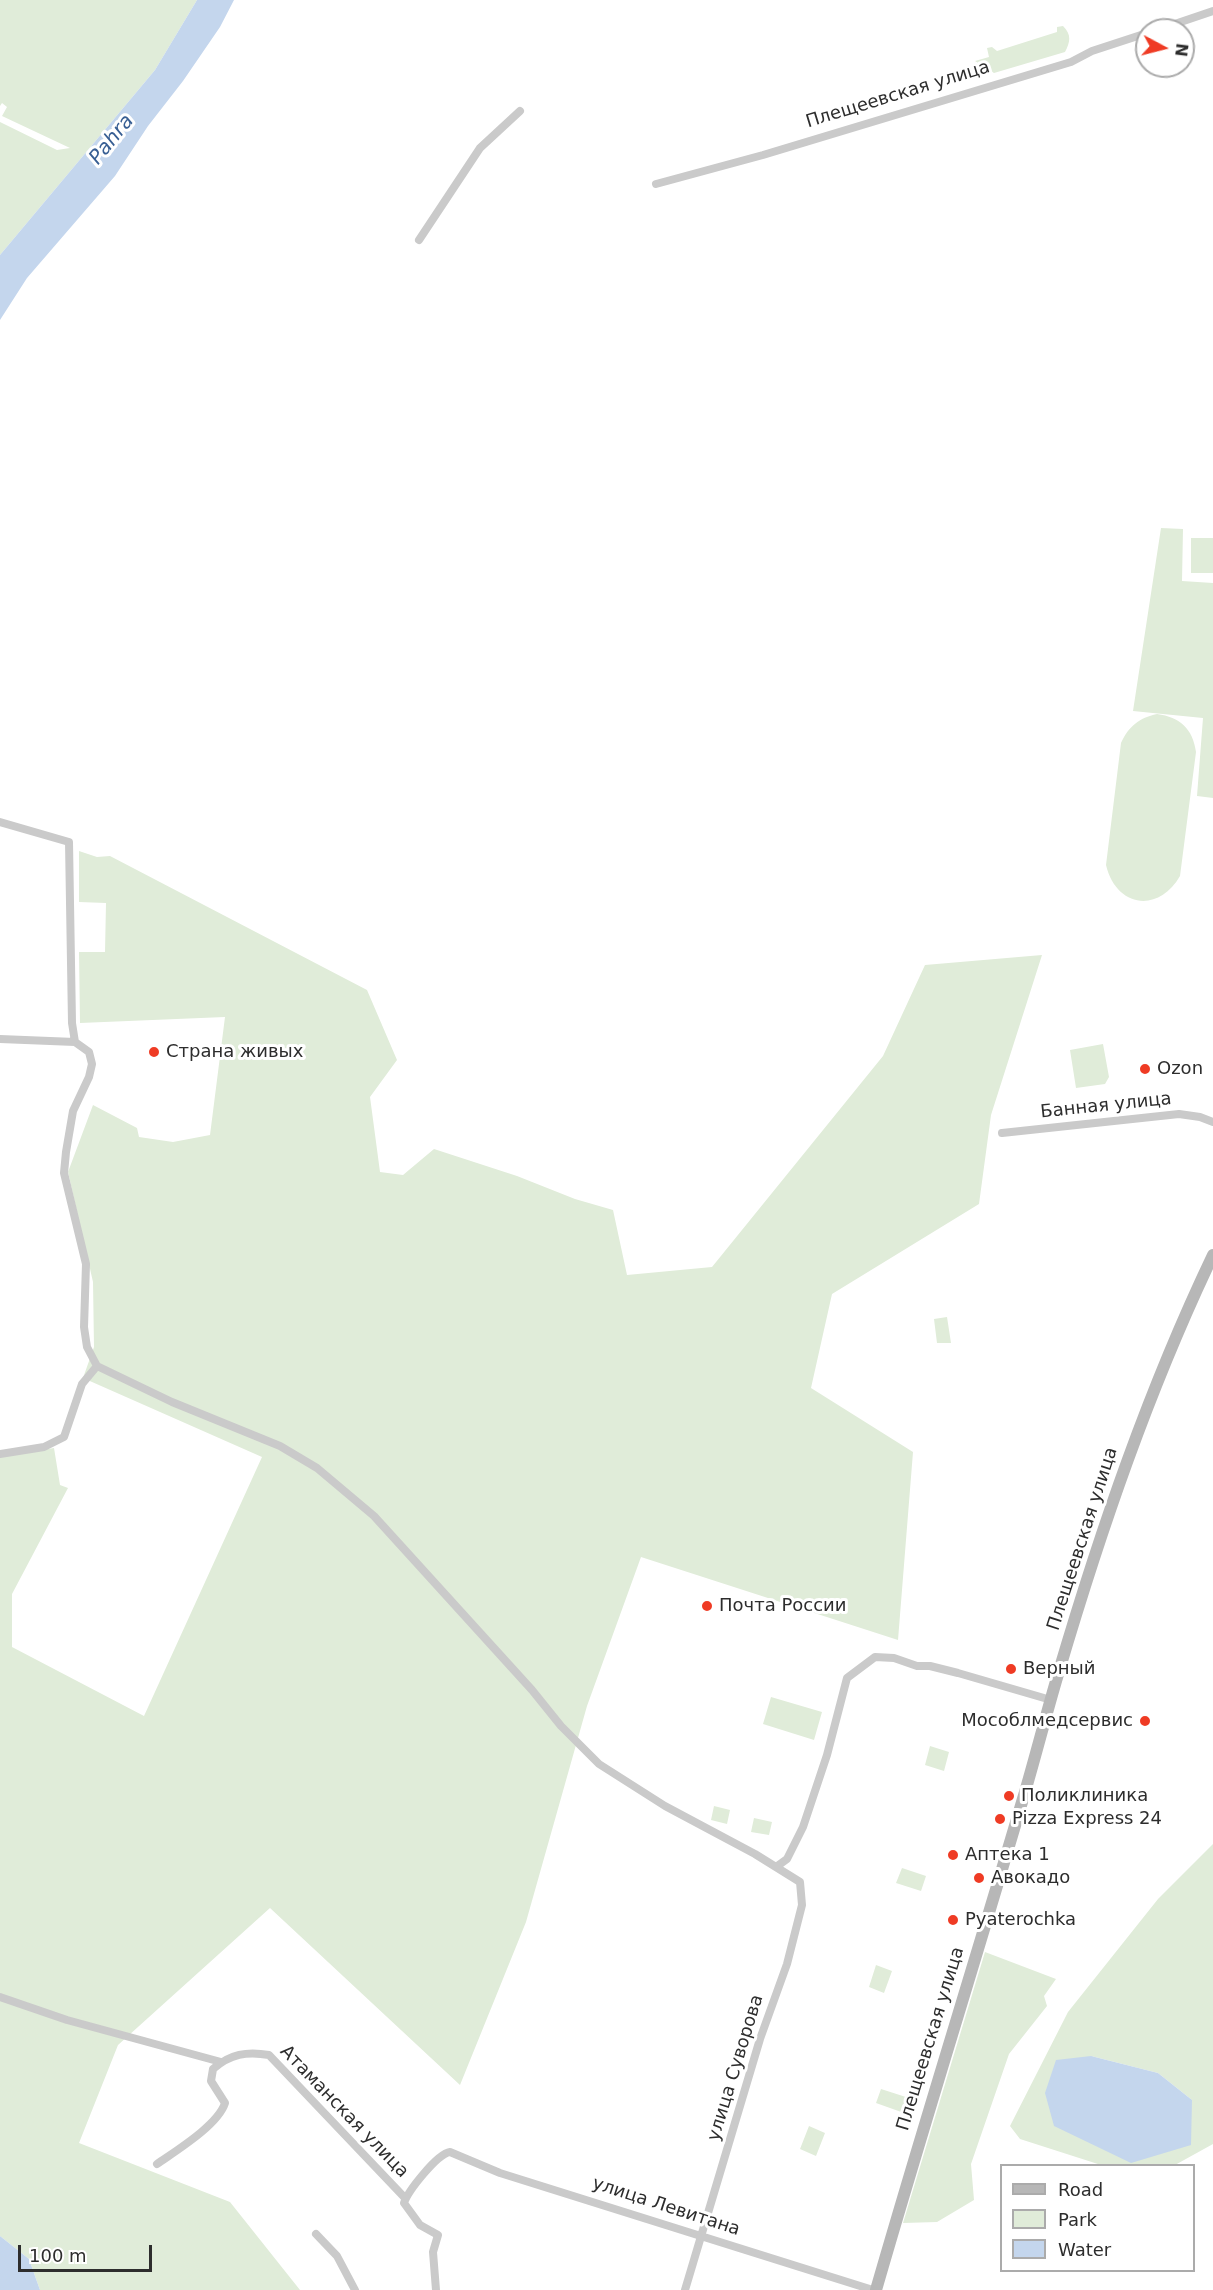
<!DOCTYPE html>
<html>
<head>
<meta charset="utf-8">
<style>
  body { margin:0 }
  #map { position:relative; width:1213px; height:2290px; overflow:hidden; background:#fff; font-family:"DejaVu Sans",sans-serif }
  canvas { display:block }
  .legend { position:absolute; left:1000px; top:2164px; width:195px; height:108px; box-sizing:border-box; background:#fff; border:2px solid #ababab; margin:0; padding:8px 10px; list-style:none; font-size:18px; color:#2d2d2d }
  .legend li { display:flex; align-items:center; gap:12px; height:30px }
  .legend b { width:30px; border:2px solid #ababab }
  .north { position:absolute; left:1135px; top:18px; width:60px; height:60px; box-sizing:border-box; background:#fff; border:2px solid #ababab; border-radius:50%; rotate:97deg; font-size:16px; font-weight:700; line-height:24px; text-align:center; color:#2d2d2d }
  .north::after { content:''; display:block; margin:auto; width:21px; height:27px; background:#ef3b24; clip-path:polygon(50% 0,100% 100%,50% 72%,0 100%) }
  .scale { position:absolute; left:18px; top:2245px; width:134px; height:27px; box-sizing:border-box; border:3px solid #2d2d2d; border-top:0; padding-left:8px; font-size:18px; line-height:21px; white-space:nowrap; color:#2d2d2d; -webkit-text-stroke:4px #fff; paint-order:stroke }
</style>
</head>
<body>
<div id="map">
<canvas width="1213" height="2290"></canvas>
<ul class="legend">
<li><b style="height:8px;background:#b7b7b7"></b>Road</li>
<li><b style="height:16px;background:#e0ecd9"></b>Park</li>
<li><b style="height:16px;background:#c4d6ed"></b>Water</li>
</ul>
<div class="north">N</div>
<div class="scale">100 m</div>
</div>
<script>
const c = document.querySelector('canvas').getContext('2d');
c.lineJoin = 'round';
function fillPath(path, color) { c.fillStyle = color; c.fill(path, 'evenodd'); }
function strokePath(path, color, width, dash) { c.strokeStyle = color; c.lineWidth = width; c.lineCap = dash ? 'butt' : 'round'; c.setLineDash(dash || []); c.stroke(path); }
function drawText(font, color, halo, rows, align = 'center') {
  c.font = font + ' "DejaVu Sans",sans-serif'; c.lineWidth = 6; c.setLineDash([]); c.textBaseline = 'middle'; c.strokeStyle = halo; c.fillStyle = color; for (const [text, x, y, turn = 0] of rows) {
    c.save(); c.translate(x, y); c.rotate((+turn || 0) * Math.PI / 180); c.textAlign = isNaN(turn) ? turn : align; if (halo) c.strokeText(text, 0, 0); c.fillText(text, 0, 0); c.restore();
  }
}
fillPath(new Path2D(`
  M 0,0 L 197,0 L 155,70 L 0,255 L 0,122 L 57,150 L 70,148 L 2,116 L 7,107 L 2,103 L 0,106 Z
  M 1063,26 C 1072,35 1070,42 1065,52 L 994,73 L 975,61 L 989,57 L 987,48 L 992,47 L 997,51 L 1057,32 L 1057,27 Z
  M 1161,528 L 1183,529 L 1182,581 L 1213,583 L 1213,798 L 1197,796 L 1203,718 L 1133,711 Z
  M 1191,538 L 1213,538 L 1213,573 L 1191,573 Z
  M 1157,714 C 1180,717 1193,729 1196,752 L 1180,876 C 1158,914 1116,907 1106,865 L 1121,743 C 1129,726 1139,718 1157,714 Z
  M 79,851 L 97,857 L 110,856 L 367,990 L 397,1060 L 370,1097 L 380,1172 L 403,1175 L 434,1149 L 517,1176 L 575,1199 L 613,1210 L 627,1275 L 712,1267 L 883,1056 L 925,965 L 1042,955 L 991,1115 L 979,1204 L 832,1294 L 811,1388 L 913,1452 L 898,1640 L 641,1557 L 587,1706 L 526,1922 L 460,2085 L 270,1908 L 118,2045 L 79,2143 L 230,2202 L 300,2290 L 40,2290 L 29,2259 L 0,2236 L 0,1457 L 54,1448 L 60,1485 L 68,1488 L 12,1594 L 12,1647 L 144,1716 L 262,1457 L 83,1378 L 94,1347 L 93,1282 L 68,1172 L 93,1105 L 137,1128 L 139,1137 L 173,1142 L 210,1135 L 225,1017 L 80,1023 L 79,952 L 105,952 L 106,903 L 79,902 Z
  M 1103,1044 L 1109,1077 L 1105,1084 L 1076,1088 L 1070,1050 Z
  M 947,1317 L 951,1343 L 937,1343 L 934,1319 Z
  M 771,1697 L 822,1712 L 814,1740 L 763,1724 Z
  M 930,1746 L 949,1752 L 944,1771 L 925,1765 Z
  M 714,1806 L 730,1810 L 727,1824 L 711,1820 Z
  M 754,1818 L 772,1822 L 769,1835 L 751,1832 Z
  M 1213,1844 L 1213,2144 L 1175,2165 L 1101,2165 L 1020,2139 L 1010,2126 L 1068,2012 L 1158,1899 ZM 1091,2056 L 1158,2073 L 1192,2100 Z
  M 902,1868 L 926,1876 L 921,1891 L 896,1883 Z
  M 985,1952 L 1056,1979 L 1044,1996 L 1047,2006 L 1009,2054 L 971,2164 L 974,2200 L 937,2222 L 903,2223 Z
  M 876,1965 L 892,1971 L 884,1993 L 869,1987 Z
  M 881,2089 L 909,2098 L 904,2113 L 876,2103 Z
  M 809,2126 L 825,2133 L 816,2156 L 800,2149 Z`), '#e0ecd9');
fillPath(new Path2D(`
  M 197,0 L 234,0 L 220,27 L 183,81 L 148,126 L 115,176 L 27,278 L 0,320 L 0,255 L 155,70 Z
  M 1091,2056 L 1158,2073 L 1192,2100 L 1191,2145 L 1131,2163 L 1054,2126 L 1045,2093 L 1056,2060 Z
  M 0,2236 L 29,2259 L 40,2290 L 0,2290 Z`), '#c4d6ed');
strokePath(new Path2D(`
  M 1157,30 L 1213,11
  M 656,184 L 763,155 L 1071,62 L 1092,51 L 1147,33
  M 419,240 L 480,148 L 520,111
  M 0,822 L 69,842 L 72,1023 L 75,1042
  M 0,1039 L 75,1042
  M 75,1042 L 89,1052 L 92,1064 L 89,1077 L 73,1111 L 66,1152 L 64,1173 L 86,1264 L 84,1327 L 87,1347 L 97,1366
  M 1002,1133 L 1179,1114 L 1200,1117 L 1213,1122
  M 97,1366 L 172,1402 L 280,1446 L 317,1468 L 374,1516 L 532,1690 L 561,1726 L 599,1764 L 665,1806 L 755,1854 L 800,1882 L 802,1905 L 787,1964 L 760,2039 L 685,2290
  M 0,1454 L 44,1447 L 64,1437 L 82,1384 L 97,1366
  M 776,1867 L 787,1859 L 803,1827 L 827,1755 L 847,1678 L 875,1657 L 894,1658 L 917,1666 L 930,1666 L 958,1673 L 1051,1700
  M 0,1997 L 67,2020 L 221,2062
  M 157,2164 C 177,2150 218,2125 225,2103 L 211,2081 L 213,2069 C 230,2054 247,2051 269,2055 L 405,2198
  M 316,2234 L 337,2256 L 355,2290
  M 436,2290 L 433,2252 L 438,2235 L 420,2225 L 404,2203 C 408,2191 437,2154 450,2152 L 500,2173 L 873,2290`), '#cacaca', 8);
strokePath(new Path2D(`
  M 876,2290 C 923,2127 974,1965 1022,1802 C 1035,1759 1046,1714 1059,1671 C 1101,1529 1149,1389 1213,1255`), '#b7b7b7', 12);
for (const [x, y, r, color] of [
  [154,1052,6,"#ef3b24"],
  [1145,1069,6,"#ef3b24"],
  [707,1606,6,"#ef3b24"],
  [1011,1669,6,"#ef3b24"],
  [1145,1721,6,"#ef3b24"],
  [1009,1796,6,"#ef3b24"],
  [1000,1819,6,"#ef3b24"],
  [953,1855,6,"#ef3b24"],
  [979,1878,6,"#ef3b24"],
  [953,1920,6,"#ef3b24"]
]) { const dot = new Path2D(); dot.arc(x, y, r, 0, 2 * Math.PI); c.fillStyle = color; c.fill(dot); strokePath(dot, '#fff', 2); }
drawText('18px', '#2d2d2d', '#fff', [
  ["Плещеевская улица",898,95,-17],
  ["Банная улица",1106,1106,-6],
  ["Плещеевская улица",1083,1539,-72],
  ["Плещеевская улица",931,2039,-73],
  ["улица Суворова",736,2068,-73],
  ["Атаманская улица",344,2112,46],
  ["улица Левитана",666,2207,18]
]);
drawText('18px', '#2d2d2d', '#fff', [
  ["Страна живых",166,1052],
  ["Ozon",1157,1069],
  ["Почта России",719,1606],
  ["Верный",1023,1669],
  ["Мособлмедсервис",1133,1721,"right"],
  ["Поликлиника",1021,1796],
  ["Pizza Express 24",1012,1819],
  ["Аптека 1",965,1855],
  ["Авокадо",991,1878],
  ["Pyaterochka",965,1920]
], 'left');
drawText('italic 20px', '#375e93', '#fff', [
  ["Pahra",112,140,-51]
]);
</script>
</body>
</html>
